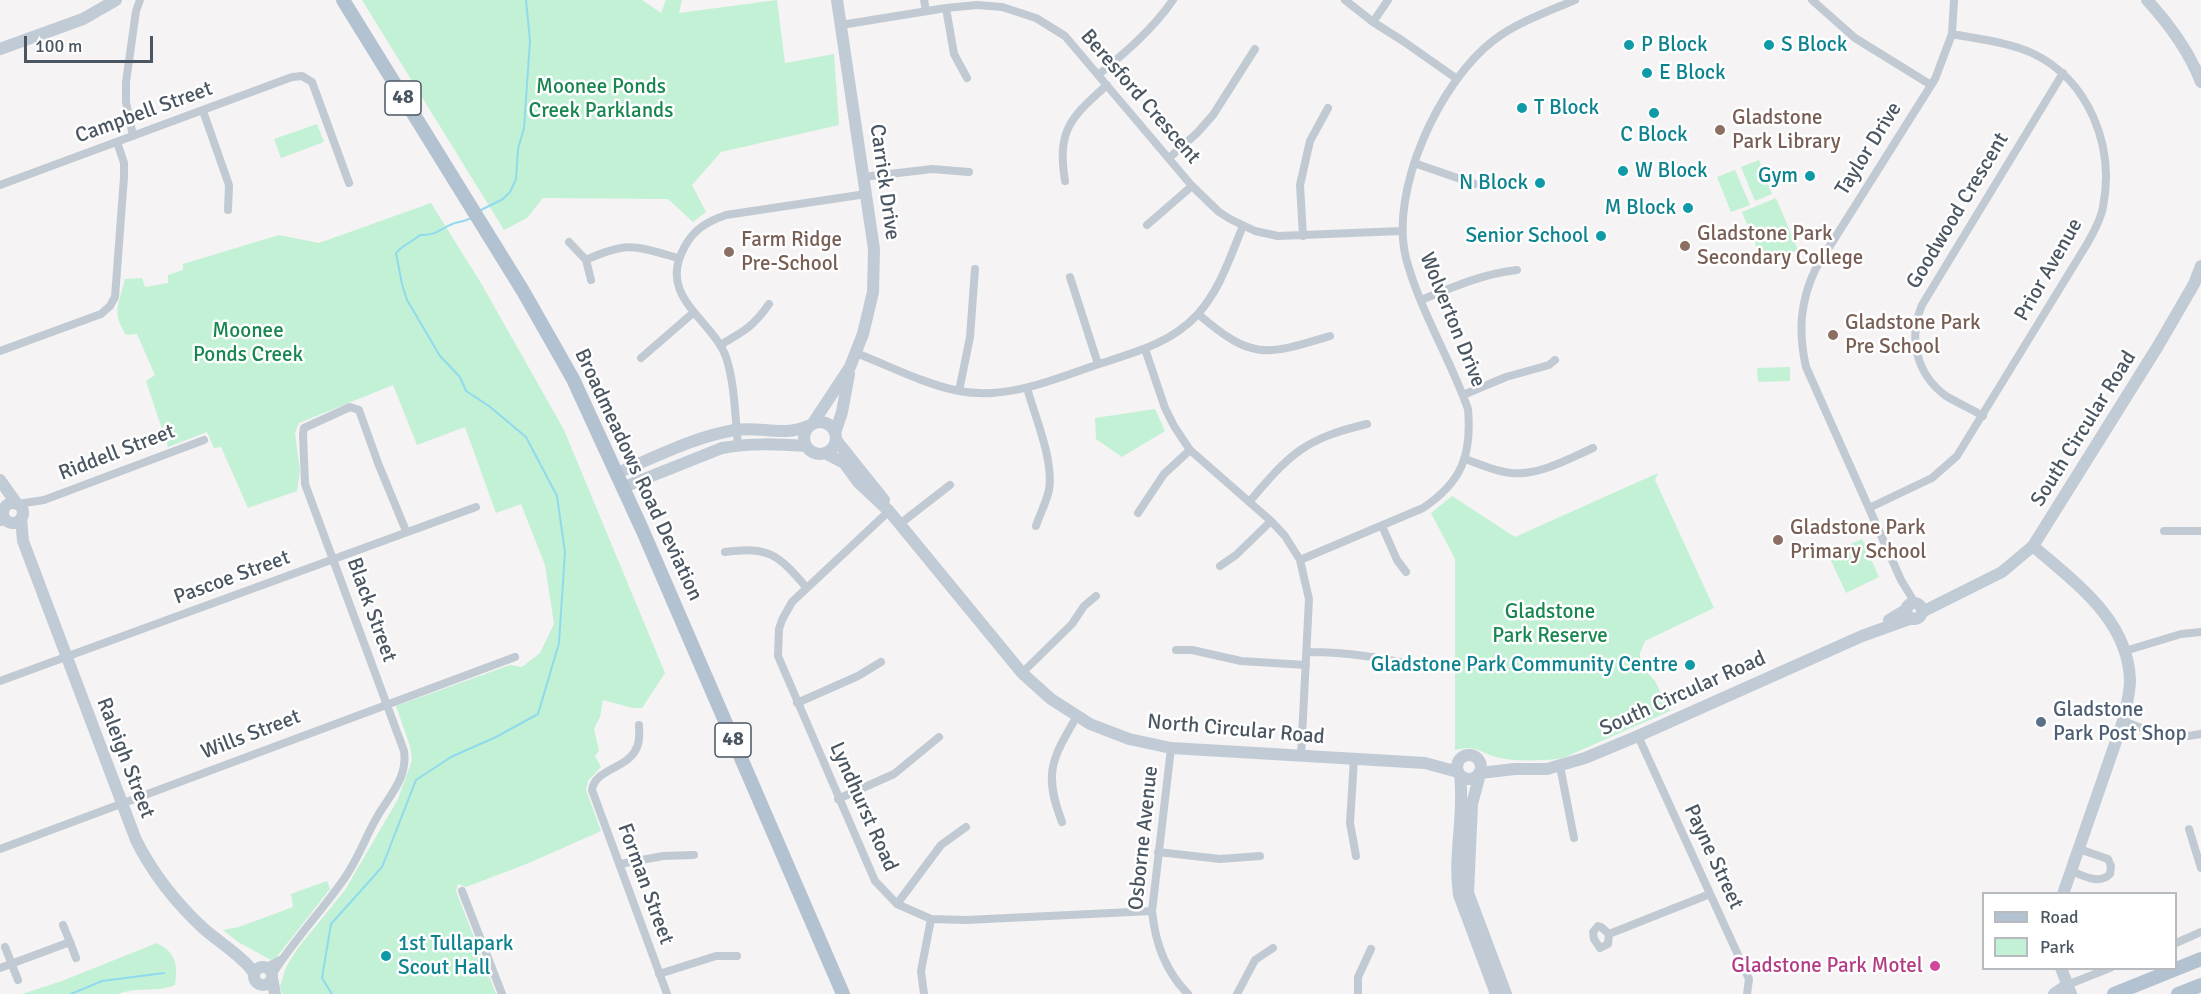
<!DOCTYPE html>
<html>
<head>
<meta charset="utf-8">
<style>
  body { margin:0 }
  #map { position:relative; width:2201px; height:994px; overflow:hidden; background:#f5f3f3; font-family:Signika,sans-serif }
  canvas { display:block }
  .legend { position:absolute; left:1982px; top:892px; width:195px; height:78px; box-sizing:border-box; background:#fff; border:2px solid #b7bbc0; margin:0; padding:8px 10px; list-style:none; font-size:18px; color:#4a5661 }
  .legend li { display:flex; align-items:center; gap:12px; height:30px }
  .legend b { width:30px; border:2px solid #b7bbc0 }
  .scale { position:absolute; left:24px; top:36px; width:129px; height:27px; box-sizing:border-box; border:3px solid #4a5661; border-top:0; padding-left:8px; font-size:18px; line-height:21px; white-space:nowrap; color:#4a5661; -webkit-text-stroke:4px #fff; paint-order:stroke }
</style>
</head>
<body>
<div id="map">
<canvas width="2201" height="994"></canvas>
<ul class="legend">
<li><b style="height:8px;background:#b3c2d1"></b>Road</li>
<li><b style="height:16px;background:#c3f1d5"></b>Park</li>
</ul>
<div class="scale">100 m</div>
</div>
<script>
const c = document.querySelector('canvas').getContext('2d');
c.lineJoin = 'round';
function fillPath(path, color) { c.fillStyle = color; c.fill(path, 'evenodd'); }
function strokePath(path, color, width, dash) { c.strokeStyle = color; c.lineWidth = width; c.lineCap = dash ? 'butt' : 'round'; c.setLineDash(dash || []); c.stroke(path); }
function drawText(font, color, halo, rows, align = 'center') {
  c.font = font + ' Signika,sans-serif'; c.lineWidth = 5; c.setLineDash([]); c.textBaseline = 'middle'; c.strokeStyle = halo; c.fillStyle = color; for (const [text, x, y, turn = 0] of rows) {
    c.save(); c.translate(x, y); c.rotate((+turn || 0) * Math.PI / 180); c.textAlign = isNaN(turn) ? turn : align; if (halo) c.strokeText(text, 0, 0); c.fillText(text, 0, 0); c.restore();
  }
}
fillPath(new Path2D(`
  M 362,0 L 642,0 L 661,13 L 666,0 L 682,0 L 679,13 L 777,0 L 785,63 L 834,54 L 839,125 L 721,152 L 692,185 L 706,212 L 693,222 L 668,199 L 543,198 L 527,218 L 504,230 Z
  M 317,124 L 324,142 L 281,158 L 274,139 Z
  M 1759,160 L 1772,194 L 1755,201 L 1741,167 Z
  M 1735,170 L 1750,205 L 1731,212 L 1717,177 Z
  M 1776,198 L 1798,250 L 1764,265 L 1742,212 Z
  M 431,203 L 481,283 L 564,430 L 665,673 L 642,708 L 633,708 L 603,700 L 600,717 L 594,729 L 599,751 L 595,756 L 601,767 L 588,781 L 586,790 L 601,831 L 529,863 L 466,887 L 458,884 L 456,891 L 496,994 L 282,994 L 280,986 L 286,967 L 298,948 L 345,890 L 398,799 L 412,760 L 410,746 L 396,706 L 510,665 L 522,667 L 540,653 L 554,624 L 545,565 L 521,504 L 496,513 L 465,427 L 417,445 L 393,385 L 299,423 L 295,433 L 300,471 L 297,491 L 248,508 L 221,447 L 214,448 L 207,432 L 168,447 L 146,381 L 155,375 L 137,334 L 126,335 C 111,311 119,305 125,279 L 142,278 L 145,287 L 168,283 L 168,275 L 183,270 L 183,264 L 279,235 L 319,243 Z
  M 1790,367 L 1790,381 L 1758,382 L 1757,368 Z
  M 1155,409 L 1165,431 L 1122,457 L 1096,439 L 1095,418 Z
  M 1658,473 L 1655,480 L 1714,608 L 1645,641 L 1640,653 L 1640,665 L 1655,681 L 1670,711 L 1563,758 C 1545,761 1514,762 1496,757 C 1477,751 1477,745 1455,750 L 1455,559 L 1431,513 L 1452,496 L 1515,537 Z
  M 1862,539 L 1879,577 L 1846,593 L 1828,554 Z
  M 327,881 L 330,889 L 275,959 L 271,960 L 238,942 L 223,930 L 239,927 L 293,907 L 291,894 Z
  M 157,943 C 176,953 178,964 175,985 C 157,993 138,986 118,994 L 22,994 L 62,981 Z`), '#c3f1d5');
strokePath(new Path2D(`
  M 479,211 L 503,199 L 510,192 L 516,179 L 518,149 L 524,128 L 530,41 L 526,0
  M 71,994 L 102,981 L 164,973
  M 332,994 L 322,978 L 331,924 L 382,867 L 416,780 L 451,757 L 496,737 L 538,714 L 559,643 L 565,552 L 557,496 L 526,437 L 489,406 L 466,391 L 460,377 L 440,356 L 407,300 L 402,284 L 396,253 C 404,244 412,242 420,235 C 439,236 443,225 459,222 C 465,220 467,221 473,217`), '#90daee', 2);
strokePath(new Path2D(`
  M 924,0 L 926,11
  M 1345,0 L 1373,22 L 1403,41 L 1457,79
  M 1812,0 L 1855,38 L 1931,85
  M 946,8 L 954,54 L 967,78
  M 1373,22 L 1388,0
  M 841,25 L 946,8 L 977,5 L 1002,7 L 1036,18 L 1065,36 L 1192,186 L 1219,212 L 1230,219 L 1255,231 L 1278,236 L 1401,231
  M 1098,75 C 1126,52 1152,30 1173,0
  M 203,111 L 229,185 L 228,210
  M 133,136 L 126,102 L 126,82 L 136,11 L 140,0
  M 1169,158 L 1197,133 L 1213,115 L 1255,49
  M 1414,163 L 1475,184
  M 864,177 L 932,169 L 969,172
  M 1065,181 C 1057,130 1070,118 1107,85
  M 0,185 L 292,77 L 302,76 L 312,82 L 349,183
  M 1147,225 L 1192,186
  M 1303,236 L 1300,185 L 1310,141 L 1328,108
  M 569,242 L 586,260 L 591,280
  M 586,260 C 628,241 635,246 678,258
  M 1070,277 L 1098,364
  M 1421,300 C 1453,287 1482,274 1517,270
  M 1198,314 C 1252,360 1264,356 1330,336
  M 720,345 C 743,332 754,326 769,304
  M 1145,349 L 1165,408 L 1174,426 L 1190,450 L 1271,521 L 1285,536 L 1300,560 L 1309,599 L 1301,756
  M 0,351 L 101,314 L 110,306 L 115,297 L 124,177 L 124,163 L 117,142
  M 856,353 C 890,366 924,384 959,391 C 1007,400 1052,380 1096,365 C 1133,353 1170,344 1197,315 C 1220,290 1230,257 1243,226
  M 641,358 L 693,313
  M 1027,388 C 1035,417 1054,460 1049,490 C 1046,503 1040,514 1036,526
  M 959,391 L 970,337 L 975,269
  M 1463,395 L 1506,377 L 1549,365 L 1555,360
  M 1983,416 C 1971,409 1958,403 1946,396 C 1916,374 1908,338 1922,305 L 2063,73
  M 738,445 C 735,417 735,384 726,357 C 712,319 657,297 684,248 C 693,230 706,222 726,215 L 866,194
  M 1465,459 C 1480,464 1495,472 1511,473 C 1539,476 1568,459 1593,448
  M 1250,501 C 1291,453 1304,439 1367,424
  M 18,504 L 44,500 L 204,440
  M 1869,508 L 1932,478 L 1957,456 L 2087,244 C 2093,233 2101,220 2103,207 C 2115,146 2089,80 2032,53 C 2008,42 1978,39 1952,34
  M 889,511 L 792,602 L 782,620 L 779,629 L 778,656 L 875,881 L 897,904 L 931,919 L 966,920 L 1152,911
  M 0,513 L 3,510
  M 1138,513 L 1164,474 L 1190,450
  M 0,522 L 8,521
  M 901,523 L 950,485
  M 1382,526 L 1397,560 L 1406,572
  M 2164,531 L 2201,531
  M 725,552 C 770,546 778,555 806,587
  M 1300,560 L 1423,508 C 1462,482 1472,455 1468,409 C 1450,358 1420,311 1406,258 C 1389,191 1439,82 1494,40 C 1518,22 1547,12 1575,0
  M 1220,566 L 1236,555 L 1271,521
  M 1915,603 L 1901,580 L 1806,367 C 1798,332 1800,301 1816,268 L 1935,79 L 1952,34 L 1954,0
  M 1176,650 L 1192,650 L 1241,661 L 1306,665
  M 2125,651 L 2181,634 L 2201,632
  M 1307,652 C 1326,652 1345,653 1365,656 C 1381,658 1396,662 1412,664
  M 1022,673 L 1072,624 L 1084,606 L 1096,596
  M 0,681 L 476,507
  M 797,703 L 858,676 L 881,662
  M 2123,721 C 2153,732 2169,741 2201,734
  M 639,725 C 639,731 640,738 638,744 C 632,769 594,768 592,790 L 667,994
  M 1638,736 L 1749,979 L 1747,994
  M 1171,748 L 1152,911 C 1155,942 1166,972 1188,994
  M 1354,759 L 1350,823 L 1356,856
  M 1560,766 L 1574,838
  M 838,799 L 894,774 L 939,737
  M 1062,822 C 1043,773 1052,759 1077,716
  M 2189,829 L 2201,868
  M 0,849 L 515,657
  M 1158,852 L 1220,859 L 1260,856
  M 620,864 L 663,856 L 694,855
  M 2071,871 C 2084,876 2099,885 2110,874 L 2111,866 L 2108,859 L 2079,849
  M 462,891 L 502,994
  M 897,904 L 941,845 L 966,827
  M 63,925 L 70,942
  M 1598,926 L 1601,927 L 1609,934 L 1608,944 L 1600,948 L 1594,939 L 1593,932 Z
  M 1609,934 L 1710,894
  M 2176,943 L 2201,932
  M 5,947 L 18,980
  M 0,968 L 70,942 L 76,958
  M 265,968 L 280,960
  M 659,974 L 716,956 L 737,956
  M 272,975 C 293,941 321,912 344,879 C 358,859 365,838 377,817 C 389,796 408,778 404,751 L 305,484 L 303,434 L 304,428 L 350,407 L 359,410 L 378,463 L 406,531
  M 2067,985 L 2110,968
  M 924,994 L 921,971 L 931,919
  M 1237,994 L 1255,960 L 1273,948
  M 1358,994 L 1358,977 L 1371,949`), '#c1cad2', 8);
strokePath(new Path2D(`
  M 2147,0 C 2170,25 2189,51 2201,82
  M 0,49 L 83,19 L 116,0
  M804 438a16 16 0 1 1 32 0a16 16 0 1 1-32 0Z
  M 813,423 L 850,367 L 863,334 L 873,292 L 874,249 L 837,0
  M 835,433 L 842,412 L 849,374
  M 836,440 L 884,500
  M 825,453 L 844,463 L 858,482 L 889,511 L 1022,673 L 1051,699 L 1090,724 L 1129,739 L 1171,748 L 1425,763 L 1458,772
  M 617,473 C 656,457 693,437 735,430 C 759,426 784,437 808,426
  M 0,480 L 17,504
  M 624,487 L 722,448 C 750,443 777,444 806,446
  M3 513a10 10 0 1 1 20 0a10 10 0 1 1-20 0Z
  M 21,518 L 23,541 L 136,840 C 153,874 175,902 203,928 C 216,940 248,960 254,974
  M 2033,546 C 2074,582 2128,619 2130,680 C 2130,694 2126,707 2123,721 L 2063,894
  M1906 611a8 8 0 1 1 16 0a8 8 0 1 1-16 0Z
  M 1922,612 L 2002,572 L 2033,546 L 2158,346 L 2194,284 L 2201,266
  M 1889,620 L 1907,609
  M1457 767a12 12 0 1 1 24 0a12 12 0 1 1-24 0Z
  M 1480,773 L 1515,769 L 1547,769 L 1585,758 L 1638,736 L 1862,636 L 1912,618
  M 1480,774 L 1472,804 L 1468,893 L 1506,994
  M 1460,775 C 1465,815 1453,855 1459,895 L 1496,994
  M254 976a9 9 0 1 1 18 0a9 9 0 1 1-18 0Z
  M 2061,968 L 2071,994
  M 272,978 L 275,994
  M 2054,994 L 2067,985`), '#c1cbd6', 12);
strokePath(new Path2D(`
  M 343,0 L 523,291 L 573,379 L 642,529 L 843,994
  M 2114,994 L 2201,959
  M 2178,994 L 2201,985`), '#b3c2d1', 14);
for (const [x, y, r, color] of [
  [1629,45,6,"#0f9aa8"],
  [1769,45,6,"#0f9aa8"],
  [1647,73,6,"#0f9aa8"],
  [1522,108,6,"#0f9aa8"],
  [1654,113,6,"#0f9aa8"],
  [1720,130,6,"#8d6e63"],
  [1623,171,6,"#0f9aa8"],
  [1810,176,6,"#0f9aa8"],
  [1540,183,6,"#0f9aa8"],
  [1688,208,6,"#0f9aa8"],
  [1601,236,6,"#0f9aa8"],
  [1685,246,6,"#8d6e63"],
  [729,252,6,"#8d6e63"],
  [1833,335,6,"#8d6e63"],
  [1778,540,6,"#8d6e63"],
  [1690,665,6,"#0f9aa8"],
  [2041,722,6,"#5c6f8a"],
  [386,956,6,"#0f9aa8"],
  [1935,966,6,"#d1479c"]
]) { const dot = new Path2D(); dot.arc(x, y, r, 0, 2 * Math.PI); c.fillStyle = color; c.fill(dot); strokePath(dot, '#fff', 2); }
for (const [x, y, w] of [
  [403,98,36],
  [733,740,36]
]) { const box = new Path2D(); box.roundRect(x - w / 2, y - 17, w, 34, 4.5); c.fillStyle = '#fff'; c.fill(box); strokePath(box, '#4a5661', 1.5); }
drawText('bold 20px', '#4a5661', null, [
  ["48",403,98],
  ["48",733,740]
]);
drawText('21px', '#0d838f', '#fff', [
  ["P Block",1641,45],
  ["S Block",1781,45],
  ["E Block",1659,73],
  ["T Block",1534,108],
  ["C Block",1654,135,"center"],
  ["W Block",1635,171],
  ["Gym",1798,176,"right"],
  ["N Block",1528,183,"right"],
  ["M Block",1676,208,"right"],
  ["Senior School",1589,236,"right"],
  ["Gladstone Park Community Centre",1678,665,"right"],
  ["1st Tullapark",398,944],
  ["Scout Hall",398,968]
], 'left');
drawText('21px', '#17864f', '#fff', [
  ["Moonee Ponds",601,87],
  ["Creek Parklands",601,111],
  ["Moonee",248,331],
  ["Ponds Creek",248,355],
  ["Gladstone",1550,612],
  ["Park Reserve",1550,636]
]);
drawText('21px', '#4a5661', '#fff', [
  ["Beresford Crescent",1140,97,49],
  ["Campbell Street",144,113,-20],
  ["Taylor Drive",1869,149,-58],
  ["Carrick Drive",884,182,82],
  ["Goodwood Crescent",1958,211,-59],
  ["Prior Avenue",2049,270,-60],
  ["Wolverton Drive",1452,320,68],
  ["South Circular Road",2084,429,-58],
  ["Riddell Street",117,453,-21],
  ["Broadmeadows Road Deviation",638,475,65],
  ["Pascoe Street",232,578,-20],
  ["Black Street",371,610,70],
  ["South Circular Road",1683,694,-24],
  ["North Circular Road",1236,730,5],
  ["Wills Street",251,735,-21],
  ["Raleigh Street",125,758,69],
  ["Lyndhurst Road",863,807,66],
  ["Osborne Avenue",1144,838,-84],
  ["Payne Street",1713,857,65],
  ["Forman Street",645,884,70]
]);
drawText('21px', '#785e54', '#fff', [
  ["Gladstone",1732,118],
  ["Park Library",1732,142],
  ["Gladstone Park",1697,234],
  ["Secondary College",1697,258],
  ["Farm Ridge",741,240],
  ["Pre-School",741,264],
  ["Gladstone Park",1845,323],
  ["Pre School",1845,347],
  ["Gladstone Park",1790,528],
  ["Primary School",1790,552]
], 'left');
drawText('21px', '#4e5e75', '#fff', [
  ["Gladstone",2053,710],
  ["Park Post Shop",2053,734]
], 'left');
drawText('21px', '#b23c85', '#fff', [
  ["Gladstone Park Motel",1923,966]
], 'right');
</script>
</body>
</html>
